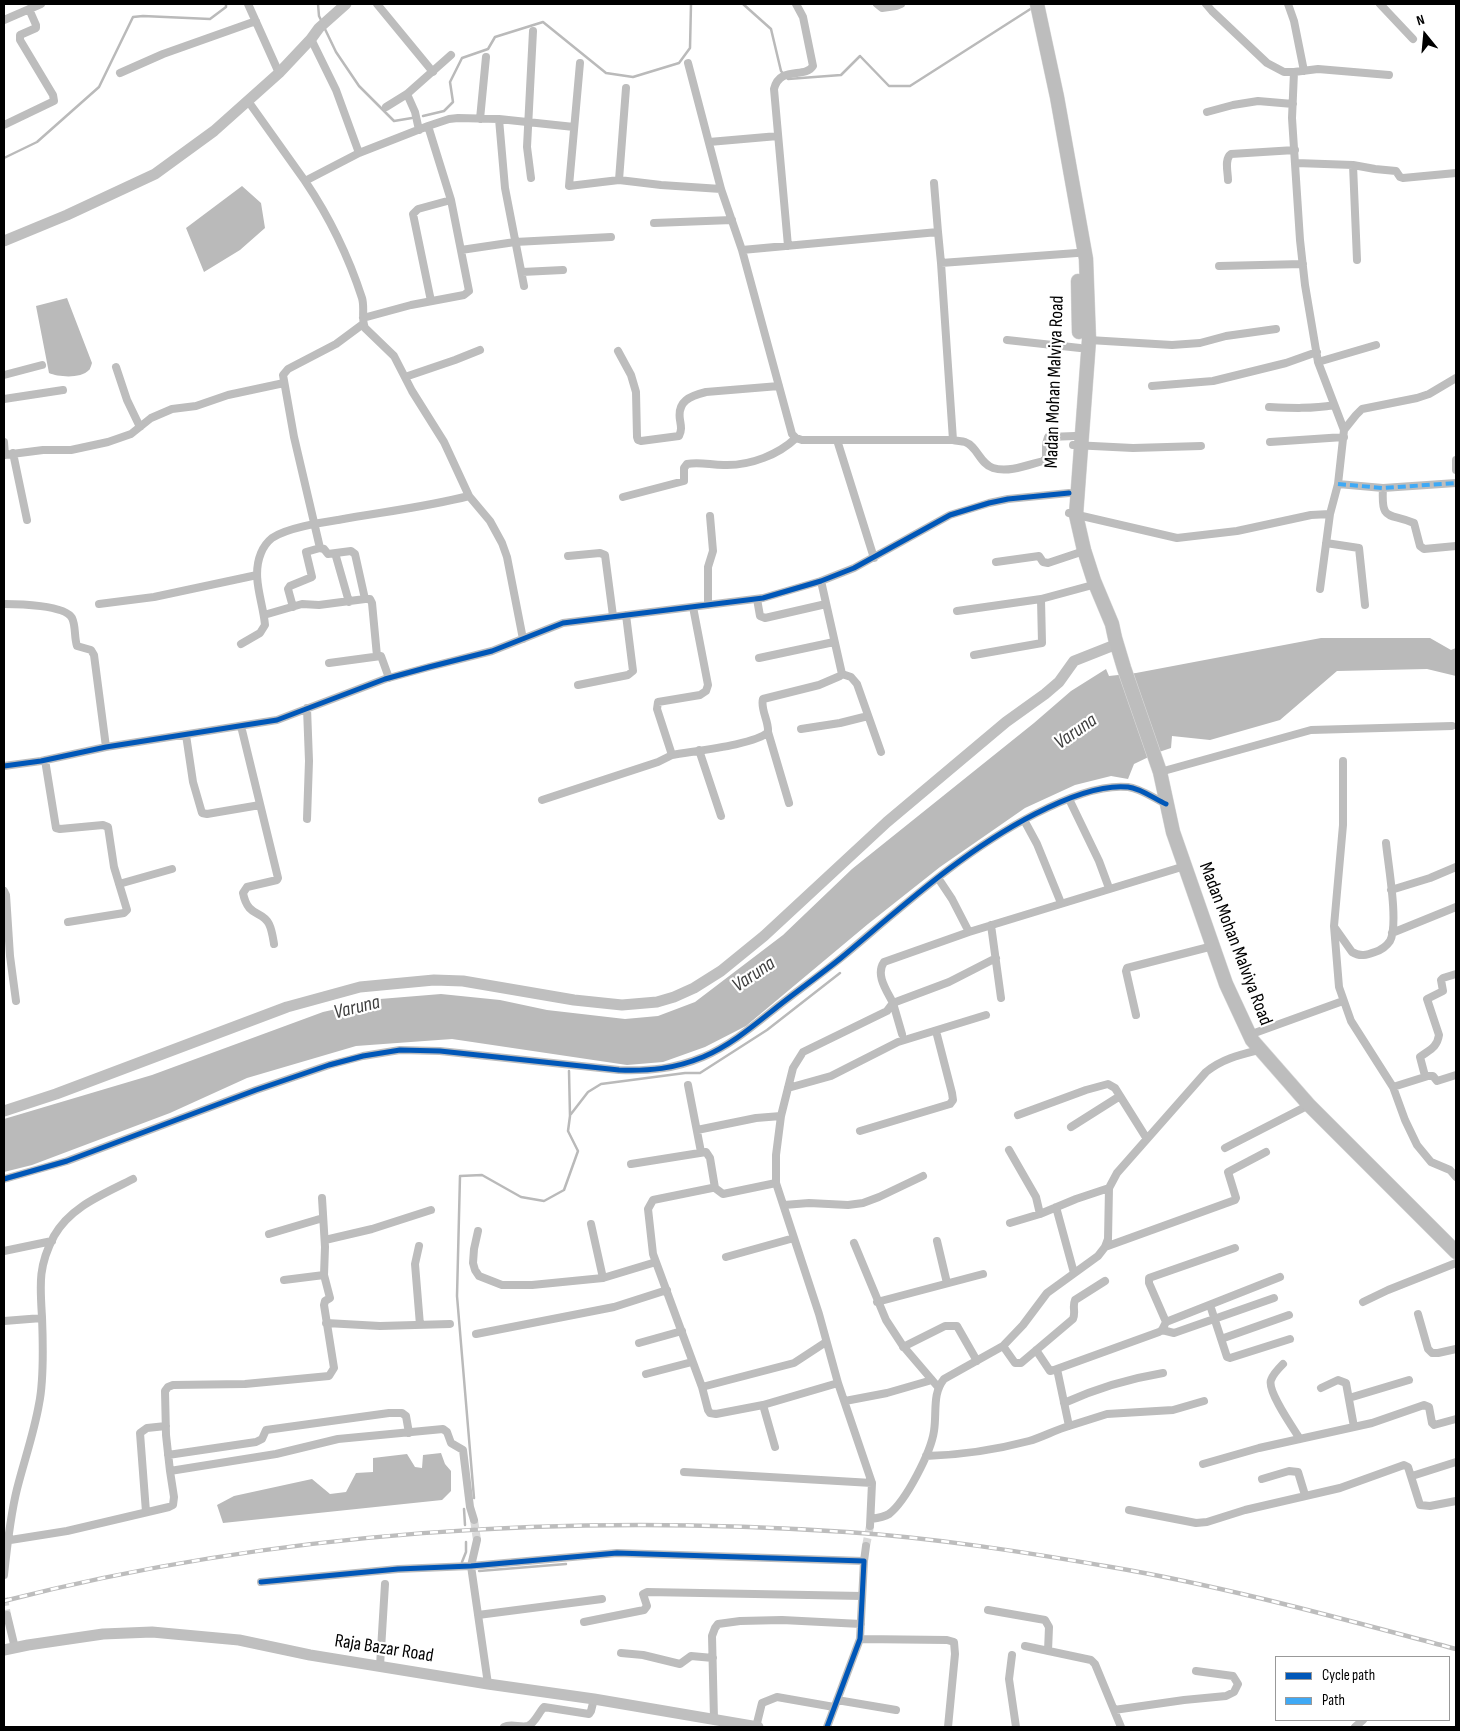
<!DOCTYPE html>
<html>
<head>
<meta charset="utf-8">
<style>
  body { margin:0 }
  #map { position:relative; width:1460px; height:1731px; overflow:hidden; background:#fff; font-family:"Sofia Sans Condensed",sans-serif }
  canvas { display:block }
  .frame { position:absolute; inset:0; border:5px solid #000; pointer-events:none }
  .legend { position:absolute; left:1275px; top:1656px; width:175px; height:65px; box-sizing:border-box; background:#fff; border:1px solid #999; margin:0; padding:6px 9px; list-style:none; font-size:15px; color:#000 }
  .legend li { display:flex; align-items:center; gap:10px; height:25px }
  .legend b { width:25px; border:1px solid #999 }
  .north { position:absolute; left:1400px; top:10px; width:50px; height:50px; -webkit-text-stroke:4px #fff; paint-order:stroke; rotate:343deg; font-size:14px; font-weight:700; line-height:20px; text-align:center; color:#000 }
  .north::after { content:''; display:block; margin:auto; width:18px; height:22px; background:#000; clip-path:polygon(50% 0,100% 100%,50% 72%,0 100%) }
</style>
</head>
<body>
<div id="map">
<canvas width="1460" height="1731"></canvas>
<div class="frame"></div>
<ul class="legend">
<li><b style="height:6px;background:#0057b8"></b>Cycle path</li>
<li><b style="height:6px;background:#3fa9f5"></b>Path</li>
</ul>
<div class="north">N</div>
</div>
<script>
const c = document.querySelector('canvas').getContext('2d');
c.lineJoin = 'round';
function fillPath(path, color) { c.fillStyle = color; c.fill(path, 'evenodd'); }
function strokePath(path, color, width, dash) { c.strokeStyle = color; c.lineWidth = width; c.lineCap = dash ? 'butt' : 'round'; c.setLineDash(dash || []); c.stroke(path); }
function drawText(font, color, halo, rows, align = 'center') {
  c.font = font + ' "Sofia Sans Condensed",sans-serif'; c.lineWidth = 4.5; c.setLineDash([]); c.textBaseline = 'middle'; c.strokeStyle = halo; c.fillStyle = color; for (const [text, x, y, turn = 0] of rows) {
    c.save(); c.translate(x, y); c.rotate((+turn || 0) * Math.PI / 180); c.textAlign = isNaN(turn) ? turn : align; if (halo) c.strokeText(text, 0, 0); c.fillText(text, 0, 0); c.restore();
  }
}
fillPath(new Path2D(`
  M 242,186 L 261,203 L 265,228 L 240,250 L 204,272 L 186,228 Z
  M 67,298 L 92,363 C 92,363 90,370 89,370 C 81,379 58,377 49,373 L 36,306 Z
  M 1321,638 L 1430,638 L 1451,650 L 1456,648 L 1456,676 L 1427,669 L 1337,671 L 1280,720 L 1210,740 L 1172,736 L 1171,748 L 1159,752 L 1134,764 L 1128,779 L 1111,776 L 1075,785 L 1025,808 L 940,867 L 868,924 L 746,1026 L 705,1047 L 663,1062 L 627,1065 L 452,1039 L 356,1046 L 247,1078 L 170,1113 L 32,1165 L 4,1172 L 4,1119 L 152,1075 L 323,1012 L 380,999 L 441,994 L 500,1000 L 547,1010 L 625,1019 L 658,1016 L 695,1002 L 783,935 L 852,869 L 1034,723 L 1071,691 L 1106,669 L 1109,676 L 1136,673 Z
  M 441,1453 L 445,1464 L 451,1471 L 451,1491 L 442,1500 L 223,1523 L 217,1505 L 234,1496 L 312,1479 L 330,1494 L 346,1492 L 356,1473 L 373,1472 L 373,1458 L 407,1454 L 415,1467 L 422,1468 L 423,1455 Z`), '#bababa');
strokePath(new Path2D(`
  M 318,4 L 319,16 L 322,22
  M 743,4 L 771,29 L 781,71 L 788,79 L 841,75 L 860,56 L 889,86 L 910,86 L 1032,8
  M 324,27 L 336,52 L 359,86 L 394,121 L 412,118
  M 423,116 L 444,111 L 453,102 L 450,82 L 462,58 L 488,49 L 495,37 L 543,22 L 606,73 L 633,77 L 679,63 L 690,48 L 691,4
  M 4,158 L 37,142 L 99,87 L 133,17 L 143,16 L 210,19 L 226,7 L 226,4
  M 571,1114 L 588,1092 L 601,1084 L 685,1073 L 700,1073 L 767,1030 L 840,973
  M 474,1498 L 457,1296 L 460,1176 L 482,1175 L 521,1197 L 544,1201 L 564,1190 L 578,1151 L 568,1131 L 570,1116 L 569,1071
  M 464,1509 L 465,1525
  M 462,1562 L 466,1552 L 466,1542
  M 479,1571 L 566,1564`), '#bababa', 2.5);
strokePath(new Path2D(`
  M 474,1520 L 477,1540
  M 866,1546 L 870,1526
  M 4,1598 L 7,1615`), '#d9d9d9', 8, [8, 4]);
const highway = new Path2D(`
  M 1037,4 L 1057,97 L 1086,259 L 1089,340 L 1076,515 L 1084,550 L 1094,581 L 1112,624 L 1115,638 L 1124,668 L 1160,772 L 1173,832 L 1226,984 L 1252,1040 L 1309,1105 L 1456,1252
  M 1078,281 L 1079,332`);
strokePath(highway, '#dbdbdb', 15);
strokePath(new Path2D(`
  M 248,4 L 279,73
  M 377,4 L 433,72
  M 877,4 L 882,8 L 896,6 L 901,4
  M 1206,4 L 1212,11 L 1267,63 L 1284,72 L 1294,72 L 1292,118 L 1300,240 L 1305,285 L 1318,362 L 1344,430 L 1338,484 L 1330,514 L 1320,589
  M 1288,4 L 1294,21 L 1304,71
  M 1380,4 L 1413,39
  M 4,20 L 41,4
  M 311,39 L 336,90 L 359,153 L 305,181 C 328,215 349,258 362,298 C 365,308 361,319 365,328 L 394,356 L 412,391 L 444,442 L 469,496 L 490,521 L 502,543 L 507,557 L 523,639
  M 580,63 L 569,186 L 619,180 L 661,185 L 721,189
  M 688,63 L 721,189 L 742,250 L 792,434 L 796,438 L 802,440 L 953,440 C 957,441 962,441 965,442 C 977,446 980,464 993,468 C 1008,473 1028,465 1043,461 L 1046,458 L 1046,444 L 1048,437 L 1075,436
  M 1294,72 L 1318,69 L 1389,75
  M 120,73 L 163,54 L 256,21
  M 407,94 L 415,112 L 419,130
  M 248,101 L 305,181
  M 386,107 L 407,94 L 451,55
  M 1207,112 L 1233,105 L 1258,101 L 1293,104
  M 480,119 L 486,57
  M 499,119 L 505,188 L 524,286
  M 4,125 L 54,101 L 53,95 L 20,40 L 20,35 L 36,28 L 36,25 L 29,9
  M 428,126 L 449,119 L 458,118 L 499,119 L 574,127
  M 709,142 L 778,136
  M 359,153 L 428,126 L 451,200 L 469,291 L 464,295 L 411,305 L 363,318
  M 1296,163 L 1353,165 L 1375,169 L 1396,171 L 1400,177 L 1403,178 L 1456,173
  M 1353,165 L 1357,260
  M 531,178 L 527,147 L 533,31
  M 619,180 L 626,88
  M 1228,180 C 1228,172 1224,159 1231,154 L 1295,150
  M 934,183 L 938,232
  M 654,223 L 732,220
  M 788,246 L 774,89 C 780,65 805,79 813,66 L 803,17 L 796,4
  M 461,250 L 515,242 L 611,237
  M 742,250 L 938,232 L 941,263 L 1077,253
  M 941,263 L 953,440
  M 1219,266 L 1303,264
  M 522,272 L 563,270
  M 431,301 L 413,214 L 418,209 L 451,200
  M 1007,340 L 1080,348
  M 1089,340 L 1172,345 L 1200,343 L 1226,336 L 1276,329
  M 618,351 L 631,375 L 636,392 L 637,437 L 638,440 L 641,441 L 679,436 C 682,430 681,426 680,420 C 677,401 690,396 706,392 L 779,386
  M 1318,362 L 1376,345
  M 116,367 L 127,400 L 140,427
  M 4,375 L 42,365
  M 405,377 L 455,360 L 480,350
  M 1152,386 L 1213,381 L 1286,363 L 1317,352
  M 4,399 L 63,390
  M 1269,407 C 1291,408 1312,409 1334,405
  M 1344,430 L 1356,415 L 1362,409 L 1417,398 L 1429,394 L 1456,378
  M 837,440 L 874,558
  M 4,442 L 5,455
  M 1270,442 L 1344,437
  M 1073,445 L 1133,448 L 1201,446
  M 13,453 L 27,520
  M 4,455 L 43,450 L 71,450 L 108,442 L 131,434 L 151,418 L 172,409 L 196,406 L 228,395 L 284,383
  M 1456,460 L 1456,470
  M 1338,484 L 1383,488 L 1456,483
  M 1383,488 C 1381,523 1389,512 1414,523 L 1420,546 L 1424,549 L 1456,546
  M 623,497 L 684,481 L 684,468 L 687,464 C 701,461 713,466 727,465 C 751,465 778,455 796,438
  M 1069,513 L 1177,538 L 1237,531 L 1311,515 L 1330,514
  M 1326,543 L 1359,548 L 1365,605
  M 320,548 L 294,437 L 283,375 L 288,369 L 336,344 L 363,324
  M 335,553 L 349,602
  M 568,556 L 600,553 L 605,555 L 613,616
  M 996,562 L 1039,556 L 1043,562 L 1048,563 L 1078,553
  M 365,599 L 370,599 L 372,603 L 377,656
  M 757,599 L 760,616 L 765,618 L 826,604
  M 4,604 C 18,604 65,605 72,618 C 76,626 74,637 77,646 L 91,650 L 94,655 L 106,747
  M 99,604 L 154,597 L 257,575
  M 708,605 L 708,567 L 713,551 L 710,516
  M 957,611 L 1041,599 L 1089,586
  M 264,615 L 302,604 L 319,605 L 365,599 L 355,554 L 351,551 L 328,554 L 324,549 L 320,548 L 306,552 L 312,577 L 290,586 L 288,589 L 293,607
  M 241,644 L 260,633 L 265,625 C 263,601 251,577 261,553 C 263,548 267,542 272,538 C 287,528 319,523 338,520 C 382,512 426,507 469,496
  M 974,655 L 1042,643 L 1041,599
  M 759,658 L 834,642
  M 329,663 L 381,656 L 389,678
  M 842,674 L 851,677 L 857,684 L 881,752
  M 578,685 L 628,675 L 633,671 L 626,615
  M 307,708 L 309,761 L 307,819
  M 241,726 L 278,878 L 277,880 L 247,887 L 243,893 C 248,918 262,910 269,924 C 272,930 273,938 274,944
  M 801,729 L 840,723 L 868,716
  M 768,732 L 789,803
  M 186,735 L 193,782 L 202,813 L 207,814 L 260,805
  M 699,750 L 721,816
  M 672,755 C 693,751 755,745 768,732 C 769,721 760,709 763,699 L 819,685 L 840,676 L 842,674 L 821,581
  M 45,760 L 56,828 L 60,829 L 103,825 L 108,827 L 114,867 L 127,910 L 124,913 L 68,922
  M 1343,761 L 1343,825 L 1334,926 L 1339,987 L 1351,1021 L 1393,1087 L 1405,1120 L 1417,1145 L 1431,1162 L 1450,1170 L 1456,1177
  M 4,766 L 41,761 L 106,747 L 277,720 L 385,679 L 429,667 L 492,651 L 563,623 L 763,598 L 821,581 L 854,568 L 950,515 L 989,503 L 1008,499 L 1069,493
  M 1160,772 L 1311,730 L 1452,726
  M 1069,799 L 1099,861 L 1109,888
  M 542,800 L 658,762 L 672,755 L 657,709 L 658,702 L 700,695 L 706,691 L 708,685 L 693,607
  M 1024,820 L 1037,844 L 1061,903
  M 938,878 L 952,899 L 969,932
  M 119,884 L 172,869
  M 1391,890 L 1430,878 L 1456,867
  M 4,891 L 6,895 L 10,956 L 16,1001
  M 991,925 L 1001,998
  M 1335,928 L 1352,952 C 1360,957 1367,955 1375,952 C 1381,950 1386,947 1390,941 C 1399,924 1388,864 1386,843
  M 1392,933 L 1456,907
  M 1136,1015 L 1126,971 L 1127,968 L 1213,946
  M 902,1034 L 893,1003 L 949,982 L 996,958
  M 1249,1035 L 1343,1001
  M 1425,1076 L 1420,1057 C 1429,1050 1437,1048 1439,1035 L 1427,999 L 1443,991 L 1441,980 L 1443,978 L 1456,974
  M 688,1085 L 701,1152
  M 1393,1087 L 1428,1076 L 1433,1076 L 1437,1081 L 1456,1075
  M 788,1088 L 831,1076 L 898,1042 L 986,1015
  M 1018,1115 L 1086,1090 L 1108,1084 L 1115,1088 L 1147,1139
  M 1071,1127 L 1120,1096
  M 697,1130 L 756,1118 L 781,1116
  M 860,1131 L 950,1104 L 953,1100 L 952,1093 L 936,1031
  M 1225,1148 L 1309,1105
  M 1009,1150 L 1036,1197 L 1040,1214
  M 631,1164 L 706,1152 L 710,1158 L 715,1188
  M 4,1179 L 67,1161 L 256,1090 L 329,1065 L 363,1056 L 400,1050 L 440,1051 L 619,1070 C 650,1071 674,1069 703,1057 C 736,1043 762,1018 790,997 C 807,984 825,971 841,958 C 903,906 963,851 1035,814 C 1060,801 1099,784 1128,787 C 1140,788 1155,799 1166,804
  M 776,1183 L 723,1194 L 715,1188 L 712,1188 L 653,1200 L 648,1209 L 653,1254 L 702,1387 L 794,1363 L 826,1342
  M 784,1205 L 809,1203 L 848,1205 L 863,1203 L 879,1197 L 923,1176
  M 1056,1207 L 1074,1273
  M 1010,1223 L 1040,1214 L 1076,1199 L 1109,1188
  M 591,1224 L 603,1278
  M 478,1231 L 474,1249 L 473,1263 L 475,1270 L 479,1276 L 502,1285 L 532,1285 L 603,1278 L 656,1262
  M 269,1234 L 323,1218
  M 325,1240 L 372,1229 L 431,1210
  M 937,1241 L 947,1283
  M 854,1243 L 886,1320 L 903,1346 L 938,1387
  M 419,1246 L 415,1264 L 420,1325
  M 1105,1247 L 1235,1200 L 1236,1198 L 1228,1172 L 1266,1152
  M 4,1251 L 52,1241
  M 726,1257 L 794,1238
  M 284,1280 L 324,1275
  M 877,1302 L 983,1274
  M 1363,1302 L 1388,1290 L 1456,1263
  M 1210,1305 L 1227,1357 L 1230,1358 L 1290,1339
  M 1418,1314 L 1428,1349 L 1432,1353 L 1438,1353 L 1456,1349
  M 4,1321 L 42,1318
  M 1166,1322 L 1149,1283 L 1149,1278 L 1235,1248
  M 326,1323 L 380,1326 L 450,1324
  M 1162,1330 L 1174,1333 L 1274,1298
  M 476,1334 L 614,1307 L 667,1290
  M 1221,1339 L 1289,1315
  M 639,1343 L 682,1331
  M 1003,1346 L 1015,1363 L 1021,1363 L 1073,1319 C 1076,1312 1072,1307 1075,1300 L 1105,1281
  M 903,1347 L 945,1326 L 957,1326 L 977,1361
  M 1036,1350 L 1050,1371 L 1054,1370 L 1159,1332 L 1162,1330 L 1166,1322 L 1280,1277
  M 1283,1364 C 1279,1368 1273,1374 1271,1380 C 1267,1391 1293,1428 1300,1439
  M 1057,1369 L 1069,1426 L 1107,1414 L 1173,1410 L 1204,1401
  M 646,1374 L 692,1362
  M 702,1387 L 708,1410 L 710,1413 L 716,1414 L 763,1405
  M 1321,1388 L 1338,1380 L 1346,1383 L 1354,1427
  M 1349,1398 L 1409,1380
  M 845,1401 L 887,1393 L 932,1380
  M 1064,1403 C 1097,1388 1127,1379 1163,1373
  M 775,1447 L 763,1405 L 838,1383
  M 168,1455 L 256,1442 L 262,1439 L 266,1430 L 389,1413 L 402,1413 L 406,1416 L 409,1433
  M 926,1456 C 961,1455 995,1450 1029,1441 C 1043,1437 1055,1430 1069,1426
  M 1203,1464 L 1259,1448 L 1372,1423 L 1424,1405 L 1429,1407 L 1432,1423 L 1434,1425 L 1456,1419
  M 170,1471 L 166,1435 L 165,1391 L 168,1387 L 173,1385 L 245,1384 L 329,1376 L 334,1368 L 324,1305 L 325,1301 L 330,1298 L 324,1275 L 325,1247 L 322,1198
  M 684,1472 L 872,1483
  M 1412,1476 L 1456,1462
  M 1262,1479 L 1289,1471 L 1298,1472 L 1305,1495
  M 1129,1510 L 1196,1523 L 1207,1522 L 1245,1510 L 1340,1488 L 1404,1465 L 1408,1467 L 1420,1505 L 1430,1506 L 1456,1501
  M 146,1512 L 140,1433 L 147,1428 L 166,1426
  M 871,1519 C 878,1518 884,1517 889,1514 C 906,1501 931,1452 934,1431 C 937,1412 932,1394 944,1379 L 1003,1346 L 1023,1325 L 1047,1293 L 1098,1256 L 1105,1247 L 1108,1239 L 1109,1188 L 1117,1173 L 1206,1072 C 1222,1059 1239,1055 1259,1050
  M 870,1526 L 872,1483 L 838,1383 L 819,1314 L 776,1183 L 776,1155 L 781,1116 L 793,1068 L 803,1052 L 887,1011 L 893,1003 C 887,991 875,975 884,962 L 969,932 L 1185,866
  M 477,1540 L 471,1566 L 488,1684
  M 4,1541 L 67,1531 L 169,1507 L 173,1505 L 174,1497 L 170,1471 L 276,1454 L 338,1439 L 443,1429 L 447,1432 L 451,1443 L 463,1450 L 470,1507 L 474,1520
  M 864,1561 L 866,1546
  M 4,1575 C 7,1547 10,1517 17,1489 C 24,1461 34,1433 39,1404 C 44,1380 43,1342 42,1317 C 40,1285 38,1266 54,1236 C 71,1206 104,1194 133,1179
  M 261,1582 L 398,1569 L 471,1566 L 617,1553 L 864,1561 L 860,1639 L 827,1727
  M 988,1610 L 1045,1620 L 1049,1627 L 1048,1651
  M 7,1615 L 15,1648
  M 478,1615 L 602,1599
  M 584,1622 L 644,1610 L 647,1606 L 643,1594 L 647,1592 L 862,1596
  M 860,1639 L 947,1640 L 954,1642 L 955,1654 L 948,1727
  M 1025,1646 L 1091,1660 L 1095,1664 L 1121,1727
  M 621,1653 L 643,1655 L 680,1664 L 691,1656 L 713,1658
  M 1012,1655 L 1009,1679 L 1016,1727
  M 380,1666 L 385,1584
  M 837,1700 L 896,1710
  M 1114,1710 L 1184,1700 L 1226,1696 L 1234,1692 L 1238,1684 L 1233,1676 L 1196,1671
  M 714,1719 L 712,1636 L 715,1628 L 718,1624 L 740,1621 L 782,1620 L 861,1624
  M 504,1727 C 511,1723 520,1728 528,1726 C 535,1723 539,1712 544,1707 L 589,1714 L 591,1711 L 594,1699
  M 756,1727 L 762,1703 L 777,1697 L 834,1707
  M 1355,1727 L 1363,1720`), '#bdbdbd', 8);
strokePath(new Path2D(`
  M 4,241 L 67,215 L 155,174 L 214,131 L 279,73 L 311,39 L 319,28 L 346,4
  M 4,1111 L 56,1094 L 287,1007 L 360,987 L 434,980 L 463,981 L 574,1000 L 622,1005 L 657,1002 L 674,997 L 694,988 L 721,971 L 764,936 L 887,822 L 1006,722 L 1045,694 L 1059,682 L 1074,661 L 1117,644
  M 4,1650 L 28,1645 L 103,1634 L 152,1632 L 239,1640 L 310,1655 L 488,1684 L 594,1699 L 758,1727`), '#bfbfbf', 11);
strokePath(highway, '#bdbdbd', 14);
const rail = new Path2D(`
  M 4,1601 C 277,1531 567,1513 847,1532 C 936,1538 1024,1552 1111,1567 C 1228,1587 1342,1619 1456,1649`);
strokePath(rail, '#bdbdbd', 4.5);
strokePath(rail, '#fff', 2.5, [8]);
strokePath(new Path2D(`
  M 1338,484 L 1383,488 L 1456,483`), '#3fa9f5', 4, [8, 4]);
strokePath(new Path2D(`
  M 4,766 L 41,761 L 106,747 L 277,720 L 385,679 L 429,667 L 492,651 L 563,623 L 763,598 L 821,581 L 854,568 L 950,515 L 989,503 L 1008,499 L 1069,493
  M 4,1179 L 67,1161 L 256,1090 L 329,1065 L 363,1056 L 400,1050 L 440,1051 L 619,1070 C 650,1071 674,1069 703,1057 C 736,1043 762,1018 790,997 C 807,984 825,971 841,958 C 903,906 963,851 1035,814 C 1060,801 1099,784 1128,787 C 1140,788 1155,799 1166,804
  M 261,1582 L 398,1569 L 471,1566 L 617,1553 L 864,1561 L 860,1639 L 827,1727`), '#0057b8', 5);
drawText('19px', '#000', '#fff', [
  ["Madan Mohan Malviya Road",1055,382,-88],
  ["Madan Mohan Malviya Road",1235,944,69],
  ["Raja Bazar Road",384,1649,9]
]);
drawText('italic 20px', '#3d3d3d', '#fff', [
  ["Varuna",1076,732,-35],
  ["Varuna",754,975,-34],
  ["Varuna",357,1008,-14]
]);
</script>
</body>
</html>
